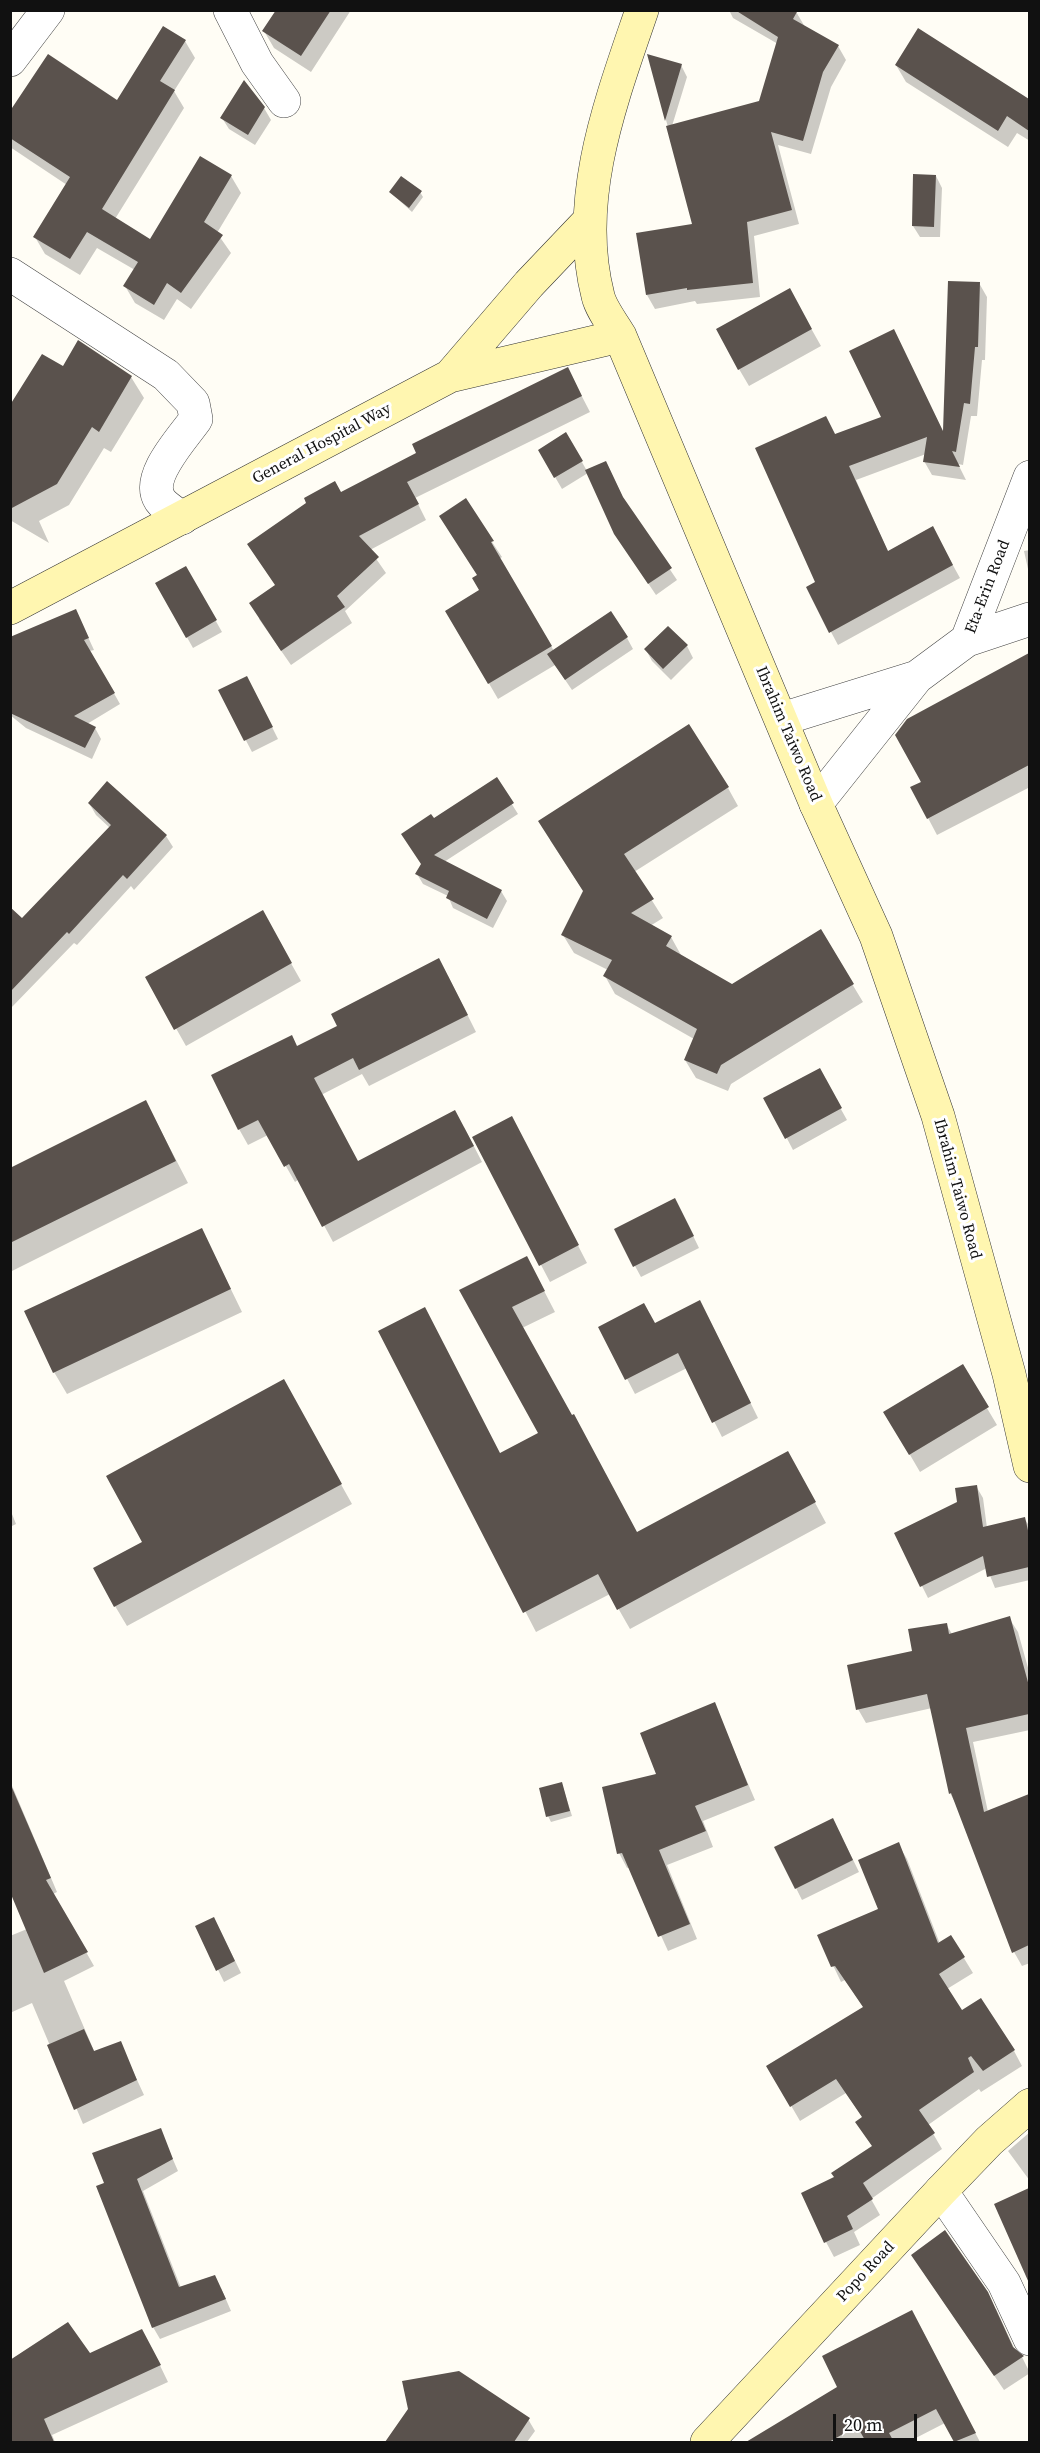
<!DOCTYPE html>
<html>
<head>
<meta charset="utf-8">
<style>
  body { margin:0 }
  #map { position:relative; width:1040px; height:2453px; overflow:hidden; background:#fffdf5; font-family:"Source Serif 4",serif }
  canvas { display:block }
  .frame { position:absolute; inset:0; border:12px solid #111; pointer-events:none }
  .scale { position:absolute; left:833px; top:2414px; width:84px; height:27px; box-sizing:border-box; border:3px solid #111; border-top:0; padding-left:8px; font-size:18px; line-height:21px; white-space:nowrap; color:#111; -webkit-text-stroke:4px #fff; paint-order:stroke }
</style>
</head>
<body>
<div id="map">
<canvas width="1040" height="2453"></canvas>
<div class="frame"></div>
<div class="scale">20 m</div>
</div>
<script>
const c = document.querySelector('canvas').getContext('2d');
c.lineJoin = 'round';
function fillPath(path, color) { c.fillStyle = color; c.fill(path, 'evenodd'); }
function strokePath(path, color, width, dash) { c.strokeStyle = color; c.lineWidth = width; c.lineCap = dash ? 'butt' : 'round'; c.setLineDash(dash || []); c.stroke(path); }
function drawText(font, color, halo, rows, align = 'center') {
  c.font = font + ' "Source Serif 4",serif'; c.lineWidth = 6; c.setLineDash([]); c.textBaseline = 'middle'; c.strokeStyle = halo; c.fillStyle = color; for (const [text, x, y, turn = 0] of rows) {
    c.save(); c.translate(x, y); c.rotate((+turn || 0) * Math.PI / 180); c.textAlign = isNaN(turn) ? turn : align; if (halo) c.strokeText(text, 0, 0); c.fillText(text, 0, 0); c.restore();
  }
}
fillPath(new Path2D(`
  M 277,10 L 351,10 L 311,72 L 274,48 L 264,31 Z
  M 729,10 L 795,10 L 805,27 L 838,46 L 846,60 L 831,87 L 811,154 L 778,145 L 799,224 L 754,236 L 760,297 L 697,304 L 695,301 L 655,309 L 647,295 L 694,225 L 649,56 L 681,65 L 687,77 L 672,126 L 761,102 L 778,44 L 733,18 Z
  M 919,30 L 1030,101 L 1030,141 L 1017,133 L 1008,147 L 906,82 L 896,65 Z
  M 185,41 L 195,58 L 174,91 L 184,108 L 115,219 L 151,241 L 231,176 L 241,193 L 217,233 L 231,253 L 191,309 L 177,299 L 164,320 L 135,303 L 125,286 L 135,270 L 97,248 L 80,275 L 45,254 L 35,237 L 67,185 L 10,147 L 10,114 L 118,102 Z
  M 264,108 L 271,120 L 255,145 L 229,129 L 222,118 Z
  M 936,176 L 942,188 L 940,237 L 920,237 L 913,226 Z
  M 390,192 L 420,192 L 423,197 L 412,212 Z
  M 979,283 L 987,297 L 985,360 L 982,360 L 977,416 L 971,416 L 963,465 L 958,464 L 966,480 L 932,475 L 924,461 L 926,454 L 856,480 L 888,552 L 940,542 L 960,578 L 838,645 L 831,632 L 817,583 L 826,417 L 836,436 L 944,434 Z
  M 799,307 L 821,346 L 749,386 L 739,369 Z
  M 63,368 L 131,377 L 144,398 L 111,452 L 104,448 L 69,505 L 39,521 L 49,543 L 10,520 L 10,408 Z
  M 576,385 L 590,412 L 415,498 L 426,520 L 370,550 L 386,573 L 345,611 L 352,623 L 291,665 L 259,619 L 276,586 L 341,494 L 418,453 Z
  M 566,434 L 587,471 L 606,462 L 626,504 L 677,580 L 656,595 L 623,546 L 588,473 L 562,489 L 540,451 Z
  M 466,500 L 492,542 L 502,557 L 499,559 L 554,651 L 627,638 L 633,649 L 572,690 L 555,665 L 498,699 L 447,611 L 481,590 Z
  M 1030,550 L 1030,578 L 1024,551 Z
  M 186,568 L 222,632 L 193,648 L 157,584 Z
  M 77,613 L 94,650 L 90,651 L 120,704 L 87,724 L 95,728 L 101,739 L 92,759 L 26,728 L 10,715 L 10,648 Z
  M 668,628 L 687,646 L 693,658 L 671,680 L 652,661 L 646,650 Z
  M 1030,654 L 1030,787 L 937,835 L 928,818 L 908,720 Z
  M 253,689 L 278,739 L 252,752 L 220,691 Z
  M 496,779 L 518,814 L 444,862 L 501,891 L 507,901 L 493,928 L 453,908 L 448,896 L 423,884 L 417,874 L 422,864 Z
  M 728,788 L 738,806 L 634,872 L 663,918 L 650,926 L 671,937 L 681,955 L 732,985 L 820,931 L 863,1002 L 731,1084 L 728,1091 L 696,1078 L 685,1060 L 694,1039 L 615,994 L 605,976 L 608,970 L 574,953 L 563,935 L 584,892 L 550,840 Z
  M 89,803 L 166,836 L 173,847 L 134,890 L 131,886 L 77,945 L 74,943 L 10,1009 L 10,910 L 22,920 L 110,828 L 96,815 Z
  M 262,912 L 301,981 L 186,1046 L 147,977 Z
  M 448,976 L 476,1032 L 369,1086 L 362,1074 L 321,1095 L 358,1163 L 464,1127 L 482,1162 L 333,1242 L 299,1179 L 295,1182 L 268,1135 L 248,1145 L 239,1129 L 298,1047 Z
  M 819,1070 L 847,1120 L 793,1150 L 766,1098 Z
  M 146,1102 L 188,1183 L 10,1272 L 10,1170 Z
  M 521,1135 L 587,1263 L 550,1282 L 474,1138 Z
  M 681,1211 L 699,1248 L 641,1277 L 635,1266 Z
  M 202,1230 L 242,1312 L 67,1394 L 54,1372 Z
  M 527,1258 L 555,1312 L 522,1328 L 637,1534 L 799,1473 L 826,1523 L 630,1629 L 610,1594 L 536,1632 L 380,1332 L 501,1455 L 540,1434 L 461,1291 Z
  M 708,1317 L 758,1418 L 722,1437 L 687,1368 L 635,1394 L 600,1327 L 655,1324 Z
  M 962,1366 L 997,1425 L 920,1472 L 885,1412 Z
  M 283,1381 L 352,1504 L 127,1626 L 115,1606 L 144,1542 Z
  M 976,1486 L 983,1498 L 987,1528 L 1024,1518 L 1030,1527 L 1030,1580 L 995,1588 L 987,1568 L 928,1598 L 896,1534 L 959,1503 Z
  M 10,1509 L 16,1524 L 10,1527 Z
  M 1009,1618 L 1018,1632 L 1030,1675 L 1030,1730 L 973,1742 L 988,1812 L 1030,1796 L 1030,1963 L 1022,1966 L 1014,1952 L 958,1808 L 950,1793 L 932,1708 L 866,1723 L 858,1709 L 914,1652 L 946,1624 L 952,1634 Z
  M 714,1704 L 755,1800 L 703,1821 L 713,1847 L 667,1865 L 697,1939 L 668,1951 L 630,1867 L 627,1868 L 619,1853 L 658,1775 Z
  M 10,1781 L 57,1892 L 53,1894 L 94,1966 L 64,1981 L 95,2053 L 120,2043 L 144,2095 L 83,2124 L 32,2003 L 10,2013 L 10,1936 L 27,1929 L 10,1889 Z
  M 562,1784 L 572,1816 L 551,1822 L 548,1816 Z
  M 839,1831 L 859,1872 L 802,1900 L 796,1888 Z
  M 898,1844 L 907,1859 L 940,1944 L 951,1937 L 973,1973 L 947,1989 L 962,2012 L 1014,2051 L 1022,2066 L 981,2092 L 979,2089 L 928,2125 L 942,2149 L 871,2199 L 880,2215 L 854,2232 L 860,2245 L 834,2257 L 826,2242 L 836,2178 L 873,2147 L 866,2137 L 863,2118 L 846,2093 L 800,2121 L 768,2066 L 864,2008 L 845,1980 L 841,1982 L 819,1936 L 880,1910 Z
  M 197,1927 L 220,1930 L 241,1973 L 224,1982 Z
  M 160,2130 L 178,2171 L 143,2191 L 181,2288 L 221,2288 L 231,2311 L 160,2339 L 153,2327 L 106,2183 Z
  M 1030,2132 L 1030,2181 L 1008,2151 Z
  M 1027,2191 L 1030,2196 L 1030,2279 L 996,2205 Z
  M 922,2270 L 996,2309 L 1015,2350 L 1022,2357 L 1030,2373 L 1004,2390 Z
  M 920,2326 L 980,2442 L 955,2442 L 945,2423 L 908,2442 L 867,2442 L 866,2440 L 862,2442 L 747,2442 L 839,2388 Z
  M 151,2347 L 168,2382 L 52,2435 L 55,2442 L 10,2442 L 10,2362 Z
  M 410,2409 L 528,2419 L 535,2431 L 527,2442 L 387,2442 Z`), '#0003');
fillPath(new Path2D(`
  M 276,10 L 331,10 L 301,56 L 262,31 Z
  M 735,10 L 798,10 L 793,19 L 839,45 L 823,72 L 803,141 L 771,132 L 792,210 L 747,222 L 753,283 L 687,290 L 687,288 L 646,295 L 636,233 L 692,224 L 666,126 L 759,101 L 778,37 Z
  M 163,26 L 186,40 L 160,81 L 175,90 L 102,209 L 150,239 L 200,156 L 232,175 L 204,222 L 223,235 L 181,293 L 167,283 L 154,305 L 123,286 L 138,262 L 87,232 L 70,259 L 33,237 L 70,177 L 10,138 L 10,111 L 48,54 L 117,100 Z
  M 918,28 L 1029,99 L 1029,131 L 1007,116 L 998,131 L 895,65 Z
  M 647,54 L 682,64 L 665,121 Z
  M 244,80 L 265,107 L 248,135 L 220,118 Z
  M 913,174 L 936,175 L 934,227 L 912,226 Z
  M 401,176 L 422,191 L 409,208 L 389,192 Z
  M 948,281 L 980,282 L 978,347 L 975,347 L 970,404 L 964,403 L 956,452 L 952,451 L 960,467 L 923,462 L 927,437 L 849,466 L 888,551 L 933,526 L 953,565 L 829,633 L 806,587 L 815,582 L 755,448 L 826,416 L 835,434 L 881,417 L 849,351 L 894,329 L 943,431 Z
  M 790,288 L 812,329 L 738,370 L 716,329 Z
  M 78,340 L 132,376 L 99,432 L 92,427 L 57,484 L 10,509 L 10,405 L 42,354 L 63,366 Z
  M 568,367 L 582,396 L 407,482 L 419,504 L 359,536 L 379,557 L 337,596 L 345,607 L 281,651 L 249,603 L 275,585 L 247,544 L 306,503 L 304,498 L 335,481 L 341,492 L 416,453 L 412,444 Z
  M 566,432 L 583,461 L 554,478 L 538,450 Z
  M 606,461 L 623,497 L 672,568 L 648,584 L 614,534 L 585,470 Z
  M 466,498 L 494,541 L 491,542 L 552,646 L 488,684 L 445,611 L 479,590 L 472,578 L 477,575 L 439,516 Z
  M 186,566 L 217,620 L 186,638 L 155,583 Z
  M 76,609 L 89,638 L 84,640 L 115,693 L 74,716 L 96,727 L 85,748 L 10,713 L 10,637 Z
  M 611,611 L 628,637 L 565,680 L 547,654 Z
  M 668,626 L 688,645 L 663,669 L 644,649 Z
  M 1029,653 L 1029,765 L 927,819 L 910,787 L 921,782 L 895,735 L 907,719 Z
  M 247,676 L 273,727 L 244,741 L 218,690 Z
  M 689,724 L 729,787 L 624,854 L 654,899 L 631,913 L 672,936 L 666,946 L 732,984 L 821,929 L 854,984 L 721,1065 L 717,1074 L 684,1060 L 697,1029 L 603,976 L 612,960 L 561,935 L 583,891 L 538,821 Z
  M 497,777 L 514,803 L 434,855 L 502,890 L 487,919 L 446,898 L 449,891 L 415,874 L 421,864 L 401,834 L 431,814 L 434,818 Z
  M 107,781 L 167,835 L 127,879 L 123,875 L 69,934 L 67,932 L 10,992 L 10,907 L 22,918 L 111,825 L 88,803 Z
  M 263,910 L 292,963 L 174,1030 L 145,977 Z
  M 439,958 L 468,1015 L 359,1070 L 353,1058 L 314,1078 L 358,1161 L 455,1110 L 474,1146 L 322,1227 L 289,1164 L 284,1167 L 258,1120 L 238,1130 L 211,1075 L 292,1035 L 297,1046 L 337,1026 L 331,1014 Z
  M 820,1068 L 842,1108 L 785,1139 L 763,1098 Z
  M 146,1100 L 176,1161 L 10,1243 L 10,1168 Z
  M 512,1116 L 579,1245 L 539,1266 L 472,1137 Z
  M 675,1198 L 694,1236 L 633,1267 L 614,1229 Z
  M 202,1228 L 231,1289 L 53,1373 L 24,1311 Z
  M 527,1256 L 545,1291 L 512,1307 L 572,1415 L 574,1414 L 637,1532 L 788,1451 L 816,1502 L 617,1610 L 598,1574 L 523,1613 L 378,1331 L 425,1307 L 500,1453 L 538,1433 L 459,1290 Z
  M 700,1300 L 751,1403 L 712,1423 L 678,1353 L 625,1380 L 598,1327 L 644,1303 L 655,1323 Z
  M 963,1364 L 989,1407 L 909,1455 L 883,1412 Z
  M 284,1379 L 342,1484 L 114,1607 L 93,1568 L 142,1542 L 106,1476 Z
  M 977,1485 L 983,1527 L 1025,1517 L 1029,1535 L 1029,1567 L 987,1577 L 983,1556 L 920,1587 L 894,1533 L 957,1502 L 955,1488 Z
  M 1010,1616 L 1029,1686 L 1029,1714 L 966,1728 L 984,1812 L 1029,1794 L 1029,1945 L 1012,1953 L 951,1793 L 949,1794 L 927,1694 L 856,1710 L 847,1665 L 912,1651 L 908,1629 L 947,1623 L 949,1634 Z
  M 715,1702 L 748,1785 L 695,1806 L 706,1831 L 659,1850 L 690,1924 L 658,1937 L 622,1853 L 617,1854 L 602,1787 L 656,1774 L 640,1733 Z
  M 562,1782 L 570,1811 L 546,1817 L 539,1788 Z
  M 10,1783 L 51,1878 L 46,1880 L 88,1952 L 44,1973 L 10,1892 Z
  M 833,1818 L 853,1860 L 795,1889 L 774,1847 Z
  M 899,1842 L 938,1943 L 951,1935 L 965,1957 L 939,1974 L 962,2010 L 981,1998 L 1015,2050 L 983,2071 L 971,2056 L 968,2058 L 974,2072 L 919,2110 L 935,2133 L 863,2183 L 873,2199 L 847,2216 L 853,2229 L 824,2243 L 801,2193 L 834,2177 L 831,2173 L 872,2146 L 855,2122 L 862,2117 L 836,2079 L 790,2107 L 766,2066 L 863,2007 L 835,1966 L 831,1967 L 817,1935 L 878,1909 L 858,1860 Z
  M 214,1917 L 235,1961 L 216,1971 L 195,1926 Z
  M 84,2029 L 94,2051 L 121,2041 L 137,2080 L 74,2110 L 47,2045 Z
  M 161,2128 L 173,2159 L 137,2179 L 179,2287 L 215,2275 L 226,2299 L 152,2328 L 96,2186 L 104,2183 L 92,2153 Z
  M 1029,2188 L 1029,2283 L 994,2204 Z
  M 945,2230 L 988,2292 L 1013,2347 L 1024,2356 L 994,2376 L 911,2255 Z
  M 912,2310 L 976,2433 L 954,2442 L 936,2409 L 889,2433 L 894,2442 L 866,2442 L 857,2426 L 829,2442 L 746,2442 L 837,2387 L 822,2356 Z
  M 68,2322 L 90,2353 L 142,2329 L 161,2365 L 44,2419 L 54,2442 L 10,2442 L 10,2360 Z
  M 459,2371 L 530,2418 L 514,2442 L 385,2442 L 408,2409 L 402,2381 Z`), '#5a524d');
const street = new Path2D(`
  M 230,10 L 257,63 L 284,101
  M 10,60 L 48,10
  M 10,274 L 166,375 L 193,403 L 196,419 C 182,439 145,477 160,500 C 165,507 175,513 182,518
  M 967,640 L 1030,619
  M 782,719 L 917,677 L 967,640 L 1030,477
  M 816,804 L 917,677
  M 941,2191 L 1004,2283 L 1030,2339`);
const secondary = new Path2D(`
  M 642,10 C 611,101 573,199 598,296 C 601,309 613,324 620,336 L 816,804 L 876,936 L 938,1116 L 1009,1374 L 1030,1466
  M 450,376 L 620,336
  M 10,608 L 450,376 L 529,284 L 588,222
  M 707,2442 L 941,2191 L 989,2141 L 1030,2105`);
strokePath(street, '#444', 34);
strokePath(secondary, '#333', 34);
strokePath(street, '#fff', 33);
strokePath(secondary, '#fff6b0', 33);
drawText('16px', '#111', '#fff', [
  ["General Hospital Way",322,444,-28],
  ["Eta-Erin Road",988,587,-69],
  ["Ibrahim Taiwo Road",788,734,67],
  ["Ibrahim Taiwo Road",957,1189,75],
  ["Popo Road",866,2272,-47]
]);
</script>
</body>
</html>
